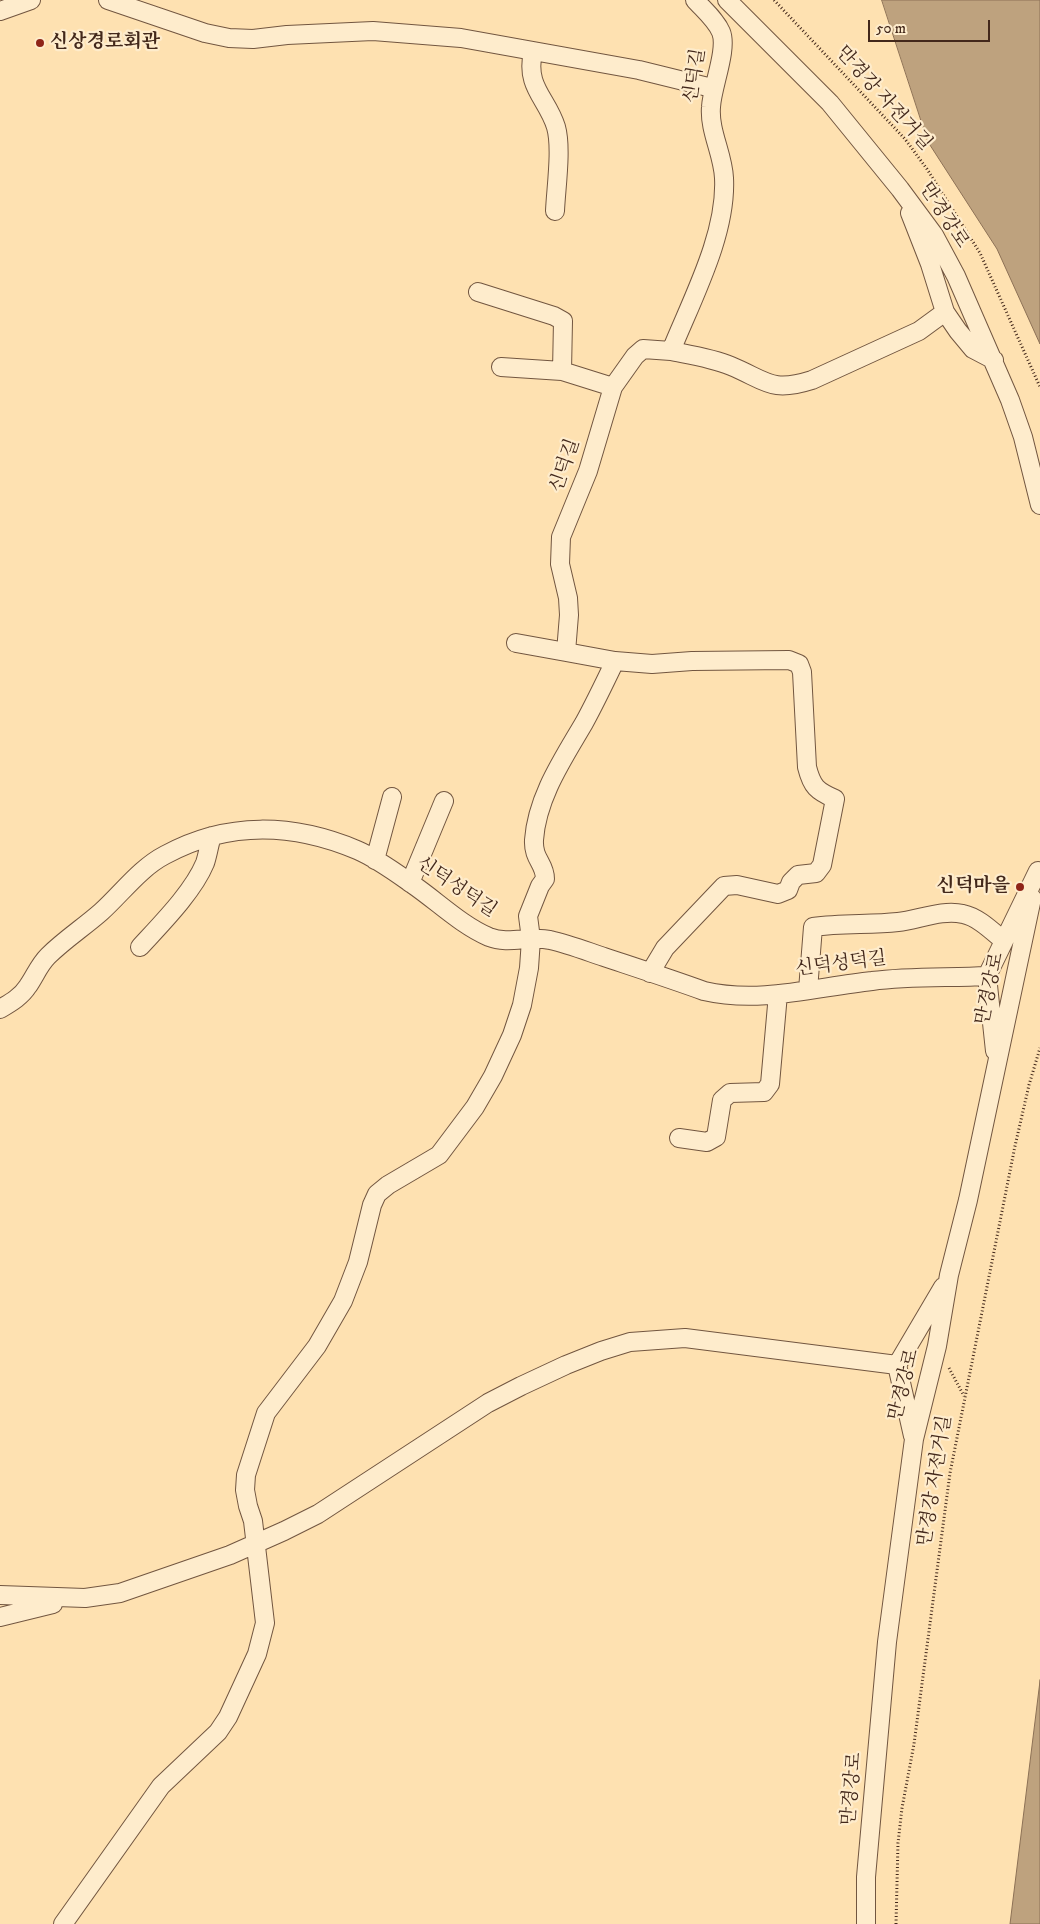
<!DOCTYPE html>
<html>
<head>
<meta charset="utf-8">
<style>
  body { margin:0 }
  #map { position:relative; width:1040px; height:1924px; overflow:hidden; background:#fee1b1; font-family:"IM FELL DW Pica",serif }
  canvas { display:block }
  .scale { position:absolute; left:868px; top:20px; width:122px; height:22px; box-sizing:border-box; border:2px solid #43281b; border-top:0; padding-left:6px; font-size:15px; line-height:18px; white-space:nowrap; color:#43281b; -webkit-text-stroke:4px #feeccc; paint-order:stroke }
</style>
</head>
<body>
<div id="map">
<canvas width="1040" height="1924"></canvas>
<div class="scale">50 m</div>
</div>
<script>
const c = document.querySelector('canvas').getContext('2d');
c.lineJoin = 'round';
function fillPath(path, color) { c.fillStyle = color; c.fill(path, 'evenodd'); }
function strokePath(path, color, width, dash) { c.strokeStyle = color; c.lineWidth = width; c.lineCap = dash ? 'butt' : 'round'; c.setLineDash(dash || []); c.stroke(path); }
function drawText(font, color, halo, rows, align = 'center') {
  c.font = font + ' "IM FELL DW Pica","Noto Serif KR",serif'; c.lineWidth = 4.5; c.setLineDash([]); c.textBaseline = 'middle'; c.strokeStyle = halo; c.fillStyle = color; for (const [text, x, y, turn = 0] of rows) {
    c.save(); c.translate(x, y); c.rotate((+turn || 0) * Math.PI / 180); c.textAlign = isNaN(turn) ? turn : align; if (halo) c.strokeText(text, 0, 0); c.fillText(text, 0, 0); c.restore();
  }
}
const water = new Path2D(`
  M 882,0 L 1040,0 L 1040,344 L 997,249 L 928,142 Z
  M 1040,1680 L 1040,1924 L 1010,1924 L 1040,1681 Z`);
fillPath(water, '#bea27e');
strokePath(water, '#8d7156', 1);
const minor = new Path2D(`
  M 108,0 L 205,33 L 229,38 L 253,39 L 287,35 L 373,31 L 461,38 L 639,70 L 712,88
  M 727,0 L 830,103 L 900,189 L 934,235 L 956,276 L 1010,400 L 1023,437 L 1040,505
  M 0,11 L 31,0
  M 533,52 C 525,87 547,98 556,127 C 562,148 556,188 555,211
  M 910,213 L 930,264 L 945,312 L 958,331 L 973,349 L 994,360
  M 478,292 L 554,316 L 563,321 L 562,371
  M 671,351 C 691,355 712,358 731,366 C 767,381 771,393 812,380 L 919,331 L 945,312
  M 501,367 L 562,371 L 613,387
  M 516,643 L 566,652
  M 615,661 L 652,664 L 692,661 L 789,660 L 799,664 L 802,672 L 807,767 C 812,787 817,791 835,799 L 822,865 L 816,873 L 798,875 L 791,882 L 788,890 L 778,894 L 737,885 L 724,886 L 665,948 L 650,973
  M 375,860 L 392,797
  M 410,883 L 444,801
  M 140,947 C 161,924 193,892 205,863 C 208,854 209,845 212,836
  M 987,976 L 995,1051
  M 808,990 L 813,927 C 842,923 870,925 898,922 C 918,920 942,909 963,914 C 978,917 992,931 1004,941
  M 0,1009 C 10,1003 21,997 28,986 C 35,976 39,965 48,956 C 64,940 84,927 101,912 C 122,893 140,868 165,855 C 227,821 293,823 357,850 C 376,858 395,872 412,884 C 437,901 461,925 489,937 C 509,945 530,935 550,940 C 568,944 586,951 604,957 C 637,968 671,979 704,991 C 760,1004 816,987 872,981 C 910,976 949,978 987,976 L 1038,871
  M 679,1138 L 707,1142 L 716,1137 L 722,1100 L 730,1093 L 764,1092 L 770,1084 L 778,994
  M 913,1436 L 897,1365 L 943,1287
  M 0,1595 L 85,1598 L 120,1593 L 230,1555 L 284,1531 L 318,1514 L 488,1403 L 521,1386 L 566,1365 L 601,1351 L 630,1342 L 685,1338 L 897,1365
  M 0,1617 L 53,1604
  M 63,1924 L 161,1786 L 218,1732 L 228,1717 L 257,1654 L 265,1623 L 253,1521 L 248,1506 L 245,1490 L 246,1475 L 266,1413 L 317,1346 L 343,1301 L 358,1262 L 372,1205 L 377,1194 L 388,1185 L 439,1155 L 475,1107 L 493,1076 L 512,1035 L 522,1005 L 529,968 L 531,939 L 528,916 L 540,886 L 545,879 C 545,863 533,860 534,840 C 537,797 563,759 584,723 C 595,703 605,682 615,661 L 566,652 L 569,615 L 568,598 L 560,564 L 561,537 L 588,471 L 613,387 L 635,356 L 643,349 L 671,351 C 692,299 727,234 724,178 C 723,154 709,131 711,107 C 712,87 728,49 721,32 C 716,20 704,10 695,0
  M 866,1924 L 866,1877 L 887,1642 L 914,1439 L 937,1346 L 949,1275 L 968,1200 L 1032,898`);
strokePath(minor, '#725640', 20);
strokePath(new Path2D(`
  M 774,0 L 905,139 L 927,169 L 980,253 L 1040,387
  M 949,1368 L 964,1396
  M 896,1924 L 898,1843 L 902,1808 L 914,1744 L 950,1473 L 1015,1146 L 1029,1085 L 1040,1048`), '#43281b', 3, [1, 2.5]);
strokePath(minor, '#feeccc', 18);
for (const [x, y, r, color] of [
  [40,43,5,"#8f2418"],
  [1020,887,5,"#8f2418"]
]) { const dot = new Path2D(); dot.arc(x, y, r, 0, 2 * Math.PI); c.fillStyle = color; c.fill(dot); strokePath(dot, '#feeccc', 2); }
drawText('bold 19px', '#43281b', '#feeccc', [
  ["신상경로회관",50,43],
  ["신덕마을",1010,887,"right"]
], 'left');
drawText('19px', '#43281b', '#feeccc', [
  ["신덕길",696,76,-81],
  ["만경강 자전거길",883,99,48],
  ["만경강로",943,216,57],
  ["신덕길",566,466,-71],
  ["신덕성덕길",456,888,34],
  ["신덕성덕길",841,965,-7],
  ["만경강로",991,989,-78],
  ["만경강로",905,1385,-76],
  ["만경강 자전거길",936,1481,-81],
  ["만경강로",853,1789,-85]
]);
</script>
</body>
</html>
